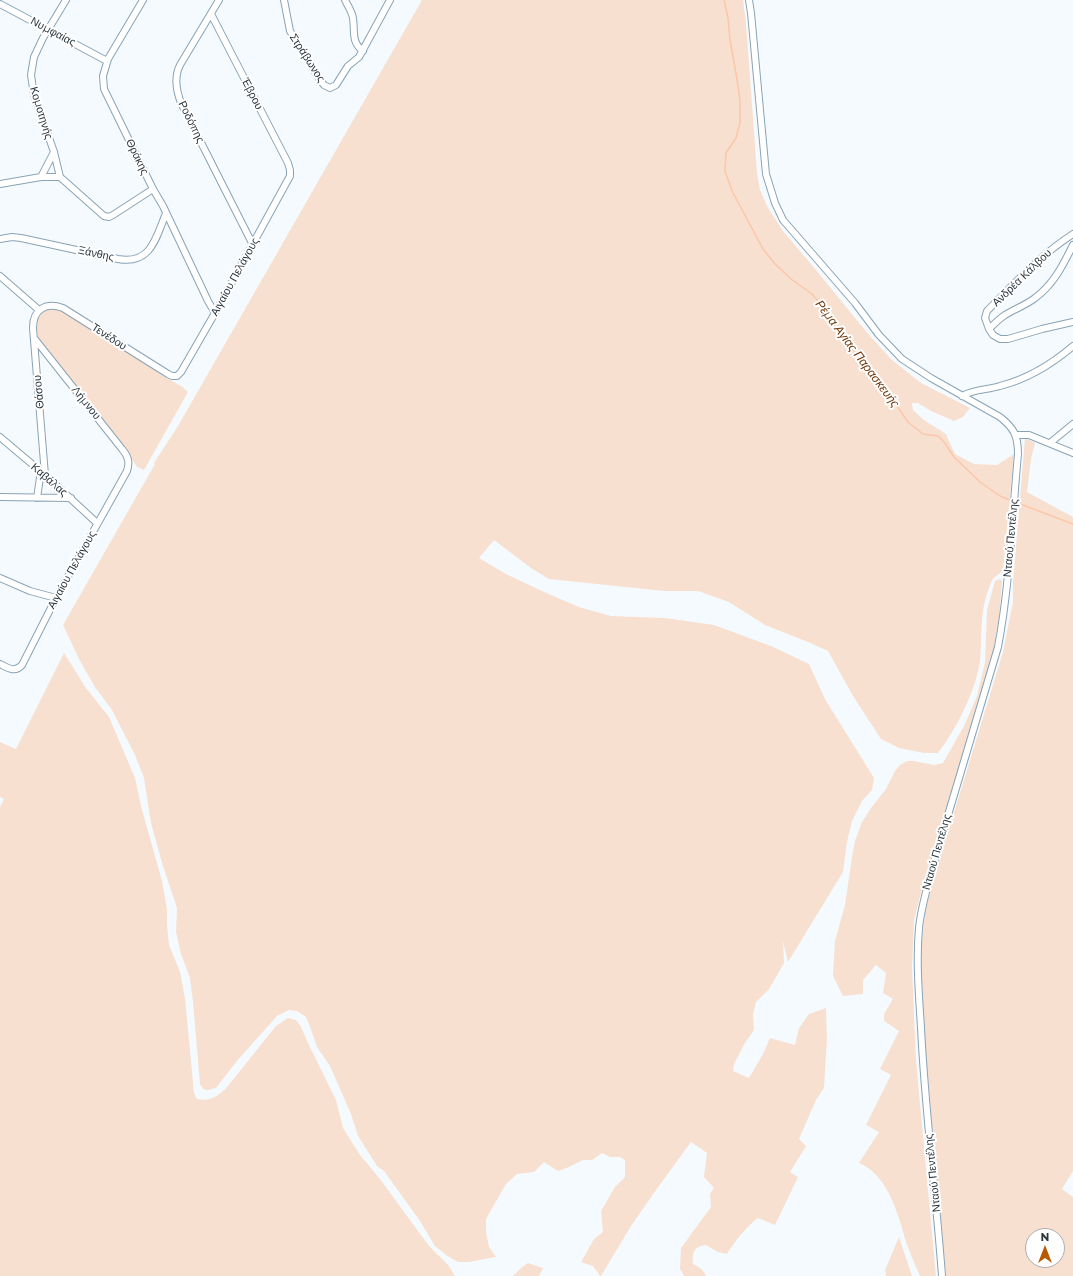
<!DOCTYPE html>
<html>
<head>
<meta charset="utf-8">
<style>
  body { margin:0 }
  #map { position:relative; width:1073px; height:1276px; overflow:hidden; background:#f5faff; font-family:Montserrat,sans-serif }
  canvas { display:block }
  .north { position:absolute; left:1025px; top:1228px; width:40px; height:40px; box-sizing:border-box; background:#fff; border:1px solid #aaaeb1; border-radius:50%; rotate:0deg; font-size:11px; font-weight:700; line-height:16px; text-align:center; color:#2a353d }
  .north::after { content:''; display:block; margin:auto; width:14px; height:18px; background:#b75b03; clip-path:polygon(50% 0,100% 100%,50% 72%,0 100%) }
</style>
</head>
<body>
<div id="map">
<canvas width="1073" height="1276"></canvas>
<div class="north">N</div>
</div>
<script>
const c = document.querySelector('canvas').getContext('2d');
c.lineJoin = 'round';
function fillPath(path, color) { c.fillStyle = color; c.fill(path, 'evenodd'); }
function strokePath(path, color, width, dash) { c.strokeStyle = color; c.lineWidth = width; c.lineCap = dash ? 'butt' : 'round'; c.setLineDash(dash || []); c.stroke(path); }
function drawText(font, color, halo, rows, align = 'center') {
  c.font = font + ' Montserrat,sans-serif'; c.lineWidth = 4; c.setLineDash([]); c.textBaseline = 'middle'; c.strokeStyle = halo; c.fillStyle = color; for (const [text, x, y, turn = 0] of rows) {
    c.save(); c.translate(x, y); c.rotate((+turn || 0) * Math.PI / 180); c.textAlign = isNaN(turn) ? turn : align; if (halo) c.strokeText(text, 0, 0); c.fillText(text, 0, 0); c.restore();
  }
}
fillPath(new Path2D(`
  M 422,0 L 743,0 L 746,23 L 757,173 L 760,190 L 768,208 L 783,231 L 816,270 L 869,335 L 892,360 L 921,383 L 970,408 L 963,417 L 954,421 L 931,411 L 918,403 L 912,403 L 913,410 L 924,420 L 946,434 L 955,454 L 974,464 L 997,465 L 1014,454 L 1003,569 C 1001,574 996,575 993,579 C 990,584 988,591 986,597 C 980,617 982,639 980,661 C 976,690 956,730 938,753 L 924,753 L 899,748 L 881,739 L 853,696 L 828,651 L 808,642 L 765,625 L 729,602 L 698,591 L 664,591 L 549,579 L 531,568 L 494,540 L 479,558 L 506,574 L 544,592 L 579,607 L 611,616 L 665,618 L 714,625 L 771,646 L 809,664 L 825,699 L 874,778 L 872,790 L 862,801 L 852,821 L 847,842 L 843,872 L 788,962 L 783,941 L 784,963 L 769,989 L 756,1002 L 753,1014 L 754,1030 L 745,1043 L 734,1064 L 733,1071 L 749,1078 L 763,1054 L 770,1038 L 795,1045 L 799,1028 L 809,1014 L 826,1008 L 827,1039 L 824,1088 L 816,1100 L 799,1139 L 806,1146 L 790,1172 L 798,1177 L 775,1225 L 758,1218 C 745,1228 736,1240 727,1254 L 718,1252 L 706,1245 C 694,1247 692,1251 693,1264 C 698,1266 704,1270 706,1276 L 684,1276 L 680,1269 L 681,1248 L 711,1207 L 710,1194 L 714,1188 L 704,1177 L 707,1153 L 691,1142 L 656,1190 L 631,1226 L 601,1276 L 600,1276 L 593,1266 L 581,1262 L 594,1239 L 603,1232 L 601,1211 L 615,1187 L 625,1177 L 625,1160 L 620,1157 L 610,1157 L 602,1153 L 592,1160 L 583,1160 L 569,1167 L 558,1171 L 544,1162 L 534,1172 L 517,1174 L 506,1184 L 486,1219 L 486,1232 L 489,1247 L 496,1257 L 469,1262 L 458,1262 L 446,1255 L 435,1246 L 420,1221 L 384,1171 L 377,1166 L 358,1136 L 351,1114 L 330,1066 L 317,1047 L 309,1024 L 306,1017 L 297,1011 L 289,1010 L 277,1016 L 236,1062 L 216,1088 L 208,1090 L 203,1089 L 200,1084 L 193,1002 L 190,978 L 181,954 L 176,932 L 177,908 L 162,863 L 151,823 L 144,778 L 135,755 L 112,710 L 95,687 L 80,661 L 63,625 L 155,464 L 154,463 L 178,426 Z
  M 49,307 L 63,309 L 149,365 L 163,376 L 181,386 L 188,392 L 144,470 L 137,467 L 134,462 L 74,383 L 44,346 L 35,332 L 35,326 L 37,318 L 43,310 Z
  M 1025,438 L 1035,443 L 1031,459 L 1027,492 L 1073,517 L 1073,1171 L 1062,1189 L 1073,1197 L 1073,1276 L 946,1276 L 925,1048 L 921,976 L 922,941 L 925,913 L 931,888 L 1003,652 L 1013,602 L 1013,583 ZM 1033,1236 L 1057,1236 L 1057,1260 L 1033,1260 Z
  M 1000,579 L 1002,581 L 999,619 L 992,659 L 925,877 L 914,920 L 912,967 L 916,1061 L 936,1276 L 920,1276 C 915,1265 910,1253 906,1242 C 898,1214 888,1175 859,1163 L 879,1132 L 866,1125 L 891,1075 L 880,1069 L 899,1031 L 884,1021 L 884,1014 L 893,999 L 883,993 L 886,973 L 876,965 L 863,980 L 863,994 L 843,996 L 833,976 L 835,941 L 845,905 L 852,857 L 855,841 L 862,822 L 871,808 L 886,789 L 895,771 L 900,765 L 907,761 L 914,761 L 934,765 L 943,763 L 964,726 L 977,696 L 985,663 L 987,610 L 995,581 Z
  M 64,653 L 86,688 L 109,717 L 135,778 L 141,806 L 162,881 L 167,909 L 167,924 L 169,945 L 180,972 L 185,998 L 194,1093 L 197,1099 C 209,1102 219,1096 227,1087 L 276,1026 L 288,1018 L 296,1020 L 301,1027 L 308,1043 L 336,1100 L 343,1128 L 360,1155 L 380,1179 L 429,1246 L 449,1266 L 455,1276 L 0,1276 L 0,807 L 4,799 L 0,797 L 0,742 L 16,749 Z
  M 899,1237 L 912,1276 L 886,1276 L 885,1270 Z
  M 528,1263 L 543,1268 L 539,1276 L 513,1276 L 521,1268 Z`), '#f8e0d1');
strokePath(new Path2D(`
  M 724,0 L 728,18 L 730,40 L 738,85 L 740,102 L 740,123 L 736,138 L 726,153 L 725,171 L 732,191 L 763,249 L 775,264 L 791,279 L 812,294 L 823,307 L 834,326 L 890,396 L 908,422 L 923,434 L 938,436 L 944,442 L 954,457 L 980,482 L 1000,496 L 1012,501
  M 1015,502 L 1073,524`), '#fac7a8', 1.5);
const minor = new Path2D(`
  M 66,0 L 43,38 L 34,57 L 31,75 L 34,95 L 54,152 L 60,177 L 104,216 L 109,217 L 113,215 L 153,189
  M 143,0 L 108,59 L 103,76 L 104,89 L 153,189 L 163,206 L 208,301 L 215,313
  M 219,0 L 180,65 C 174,77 176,90 181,103 L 253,245
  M 284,0 L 290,31 L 320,80 L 324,85 L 330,88 L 336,85 L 348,66 L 359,57 L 390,0
  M 345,0 C 348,6 352,12 353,18 C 355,32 351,42 363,51
  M 749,0 L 751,13 L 766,174 L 775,203 L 783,220 L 855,303 L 879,335 L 902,359 L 931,378 L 1000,417 C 1014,428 1018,436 1018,454 C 1012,518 1010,583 998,647 L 932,869 C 927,889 921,908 919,928 C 916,962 919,995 921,1028 C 925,1111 936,1193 942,1276
  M 0,4 L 107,61
  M 41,177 L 54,152
  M 0,184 L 41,177 L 60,177
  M 0,239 L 12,237 L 21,238 L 118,259 C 151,265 156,238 166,213
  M 1073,245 C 1063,265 1054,284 1035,298 C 1026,305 1015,309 1005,315 C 999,319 994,324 989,329 L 993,335 L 1000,339 L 1008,339 L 1042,329 L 1073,322
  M 0,276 L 39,310
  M 989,329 L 985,318 L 987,311 C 1015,283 1039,256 1073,234
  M 962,396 C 974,389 987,390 1000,386 C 1027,379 1052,364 1073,346
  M 1016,435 L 1029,435 L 1073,453
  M 0,437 L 45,475 L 97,523
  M 1050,443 L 1073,424
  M 45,475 L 33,328 C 33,309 46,302 63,308 L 168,374 L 172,376 L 177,376 L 181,372 L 215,313 L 290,176 L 290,170 L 288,163 L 211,14
  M 0,497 L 71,498
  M 37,498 L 41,471
  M 0,578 L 30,591 L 56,598
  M 0,664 C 8,668 15,673 22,665 L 56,598 L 127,471 C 130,462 128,456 122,449 L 34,338`);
strokePath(minor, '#88a3b6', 8);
strokePath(minor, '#fff', 6);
drawText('11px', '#2a353d', '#fff', [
  ["Νυμφαίας",53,32,28],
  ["Στράβωνος",307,58,57],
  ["Έβρου",252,94,63],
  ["Κομοτηνής",41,113,73],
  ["Ροδόπης",191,122,64],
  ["Θράκης",137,157,64],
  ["Ξάνθης",96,254,12],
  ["Αιγαίου Πελάγους",235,277,-61],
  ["Ανδρέα Κάλβου",1022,278,-44],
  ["Τενέδου",109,337,33],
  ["Θάσου",39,392,-95],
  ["Λήμνου",86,403,51],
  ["Καβάλας",49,480,41],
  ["Νταού Πεντέλης",1011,538,-85],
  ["Αιγαίου Πελάγους",72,570,-61],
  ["Νταού Πεντέλης",937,852,-74],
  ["Νταού Πεντέλης",933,1173,-96]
]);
drawText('italic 12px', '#70380b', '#fff', [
  ["Ρέμα Αγίας Παρασκευής",857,354,53]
]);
</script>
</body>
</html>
